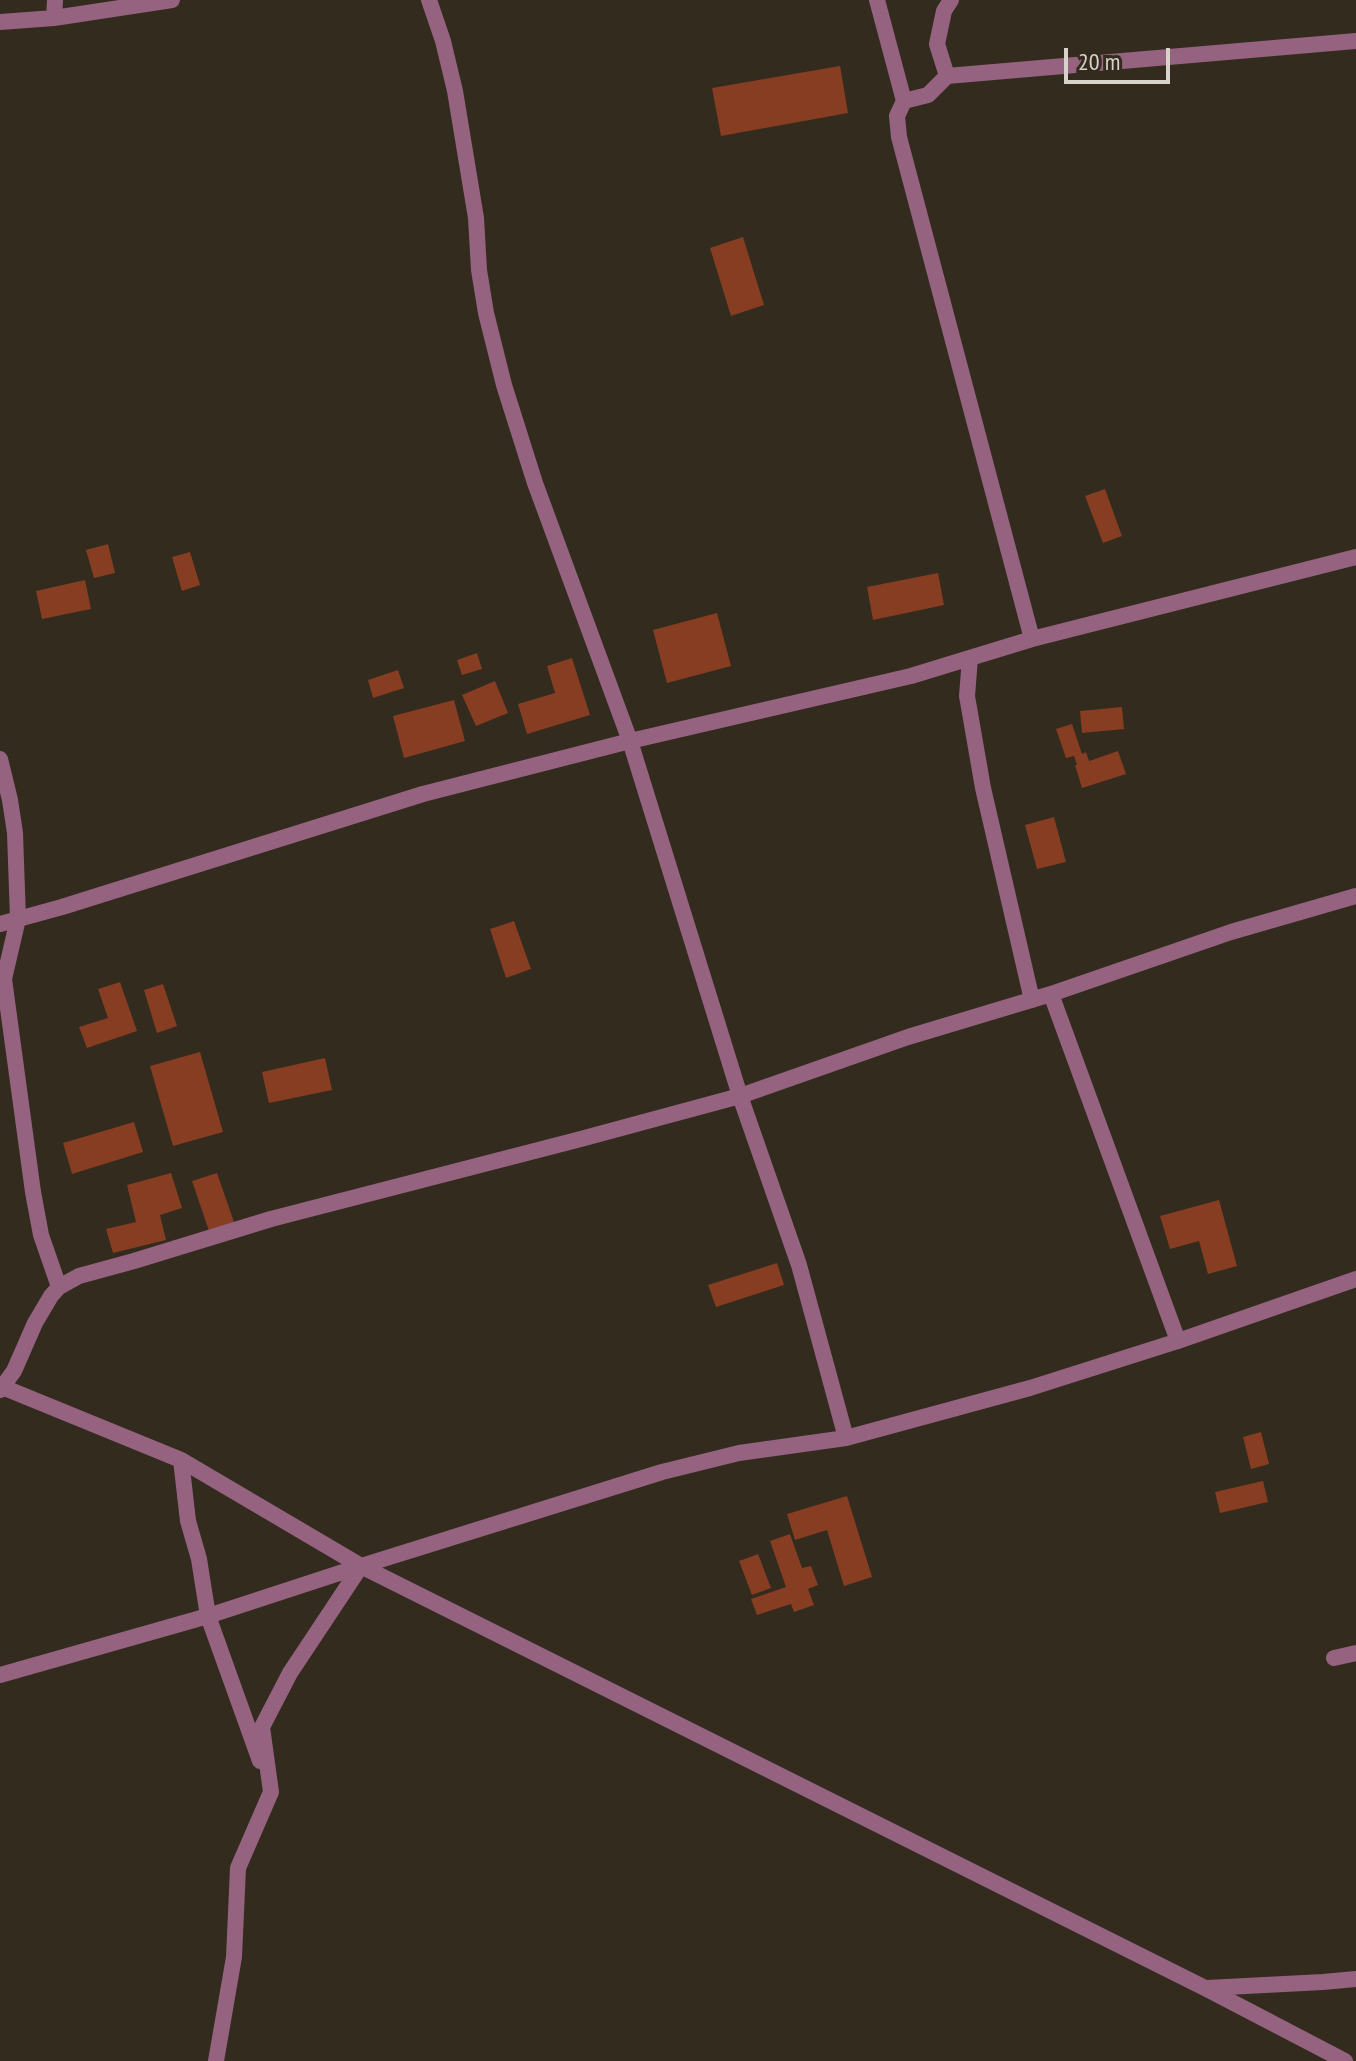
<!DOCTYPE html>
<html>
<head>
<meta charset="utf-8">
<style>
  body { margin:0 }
  #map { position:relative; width:1356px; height:2061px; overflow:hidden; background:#332b1e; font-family:"PT Sans Narrow",sans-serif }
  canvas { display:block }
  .scale { position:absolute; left:1064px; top:48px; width:106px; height:36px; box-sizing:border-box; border:4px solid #d7d2ca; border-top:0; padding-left:10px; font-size:24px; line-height:28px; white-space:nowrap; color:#d7d2ca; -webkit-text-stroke:6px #332b1e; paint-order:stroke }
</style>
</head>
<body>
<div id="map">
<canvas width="1356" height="2061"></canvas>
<div class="scale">20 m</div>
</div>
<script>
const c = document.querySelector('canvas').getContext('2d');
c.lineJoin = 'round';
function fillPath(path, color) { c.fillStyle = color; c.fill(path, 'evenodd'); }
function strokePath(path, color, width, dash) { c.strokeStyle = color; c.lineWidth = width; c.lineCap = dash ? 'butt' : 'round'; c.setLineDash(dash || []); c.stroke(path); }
fillPath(new Path2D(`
  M 840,66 L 848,113 L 721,136 L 712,88 Z
  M 743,237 L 764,305 L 731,316 L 710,248 Z
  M 1105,489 L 1122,536 L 1103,543 L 1085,496 Z
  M 108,544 L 115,573 L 94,578 L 86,550 Z
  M 190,552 L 200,585 L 182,591 L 172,557 Z
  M 938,573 L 944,605 L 873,620 L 867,587 Z
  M 85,580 L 91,609 L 42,619 L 36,591 Z
  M 717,613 L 731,666 L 667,683 L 653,630 Z
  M 477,653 L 482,669 L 462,675 L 457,660 Z
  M 572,658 L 590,715 L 527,734 L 518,704 L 555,693 L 547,666 Z
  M 398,670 L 404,688 L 373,698 L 368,680 Z
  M 495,681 L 508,713 L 476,726 L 462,695 Z
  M 454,700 L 465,741 L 404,758 L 393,716 Z
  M 1122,707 L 1124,729 L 1082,733 L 1080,711 Z
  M 1072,724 L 1082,754 L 1086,752 L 1089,761 L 1118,751 L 1126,774 L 1082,788 L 1075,765 L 1077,765 L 1074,756 L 1066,758 L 1056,729 Z
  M 1054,817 L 1066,862 L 1037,869 L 1025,825 Z
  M 514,921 L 531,969 L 506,978 L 490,929 Z
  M 120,982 L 137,1031 L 87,1048 L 79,1027 L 108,1018 L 98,989 Z
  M 163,984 L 177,1026 L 157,1033 L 144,990 Z
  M 200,1052 L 223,1132 L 173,1146 L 150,1066 Z
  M 325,1058 L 332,1090 L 269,1103 L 262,1072 Z
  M 134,1122 L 143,1152 L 72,1174 L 63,1143 Z
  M 171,1173 L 182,1208 L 160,1215 L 166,1240 L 113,1253 L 106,1229 L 136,1222 L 127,1185 Z
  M 217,1173 L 234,1222 L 209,1231 L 192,1181 Z
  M 1219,1200 L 1237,1266 L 1208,1274 L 1199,1241 L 1170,1249 L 1160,1216 Z
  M 777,1263 L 784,1285 L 716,1307 L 708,1285 Z
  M 1261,1432 L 1269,1464 L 1251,1469 L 1243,1437 Z
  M 1263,1481 L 1268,1502 L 1220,1513 L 1215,1492 Z
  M 847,1496 L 872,1577 L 844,1586 L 827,1530 L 795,1540 L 787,1514 Z
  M 790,1534 L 802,1568 L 811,1566 L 818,1585 L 808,1589 L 814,1605 L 794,1612 L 791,1604 L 757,1615 L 751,1599 L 786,1587 L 770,1541 Z
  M 758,1554 L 771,1588 L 752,1595 L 739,1561 Z`), '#863d21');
strokePath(new Path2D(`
  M 429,0 L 443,41 L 455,91 L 476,218 L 479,270 L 486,313 L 504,385 L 535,483 L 630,741 L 740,1096 L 799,1265 L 846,1438
  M 877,0 L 904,101
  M 54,18 L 55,0
  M 0,22 L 54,18 L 172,0
  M 947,76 L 937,44 L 944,11 L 951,0
  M 1032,639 L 899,137 L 897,116 L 904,101 L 928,95 L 947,76 L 1356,41
  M 970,658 L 967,696 L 983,788 L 1032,1000
  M 0,759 L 10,800 L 15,833 L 18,919 L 4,979 L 33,1192 L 41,1235 L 59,1287
  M 0,924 L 62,907 L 423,794 L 630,741 L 911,676 L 1032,639 L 1356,557
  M 1051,994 L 1178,1341
  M 0,1386 L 181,1460 L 361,1566 L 1205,1988 L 1345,2061
  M 0,1390 L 14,1371 L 35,1323 L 51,1296 L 59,1287 L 79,1276 L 134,1261 L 271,1219 L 577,1140 L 740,1096 L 908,1037 L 1051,994 L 1231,932 L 1356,896
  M 181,1460 L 188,1521 L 199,1559 L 208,1616 L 260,1761
  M 1334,1658 L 1356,1653
  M 0,1675 L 208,1616 L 361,1566 L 662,1472 L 739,1453 L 846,1438 L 1030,1388 L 1178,1341 L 1356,1279
  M 1207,1988 L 1323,1982 L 1356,1979
  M 216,2061 L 234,1957 L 238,1868 L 271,1792 L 262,1727 L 290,1673 L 361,1566`), '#95637f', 16);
</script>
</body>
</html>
